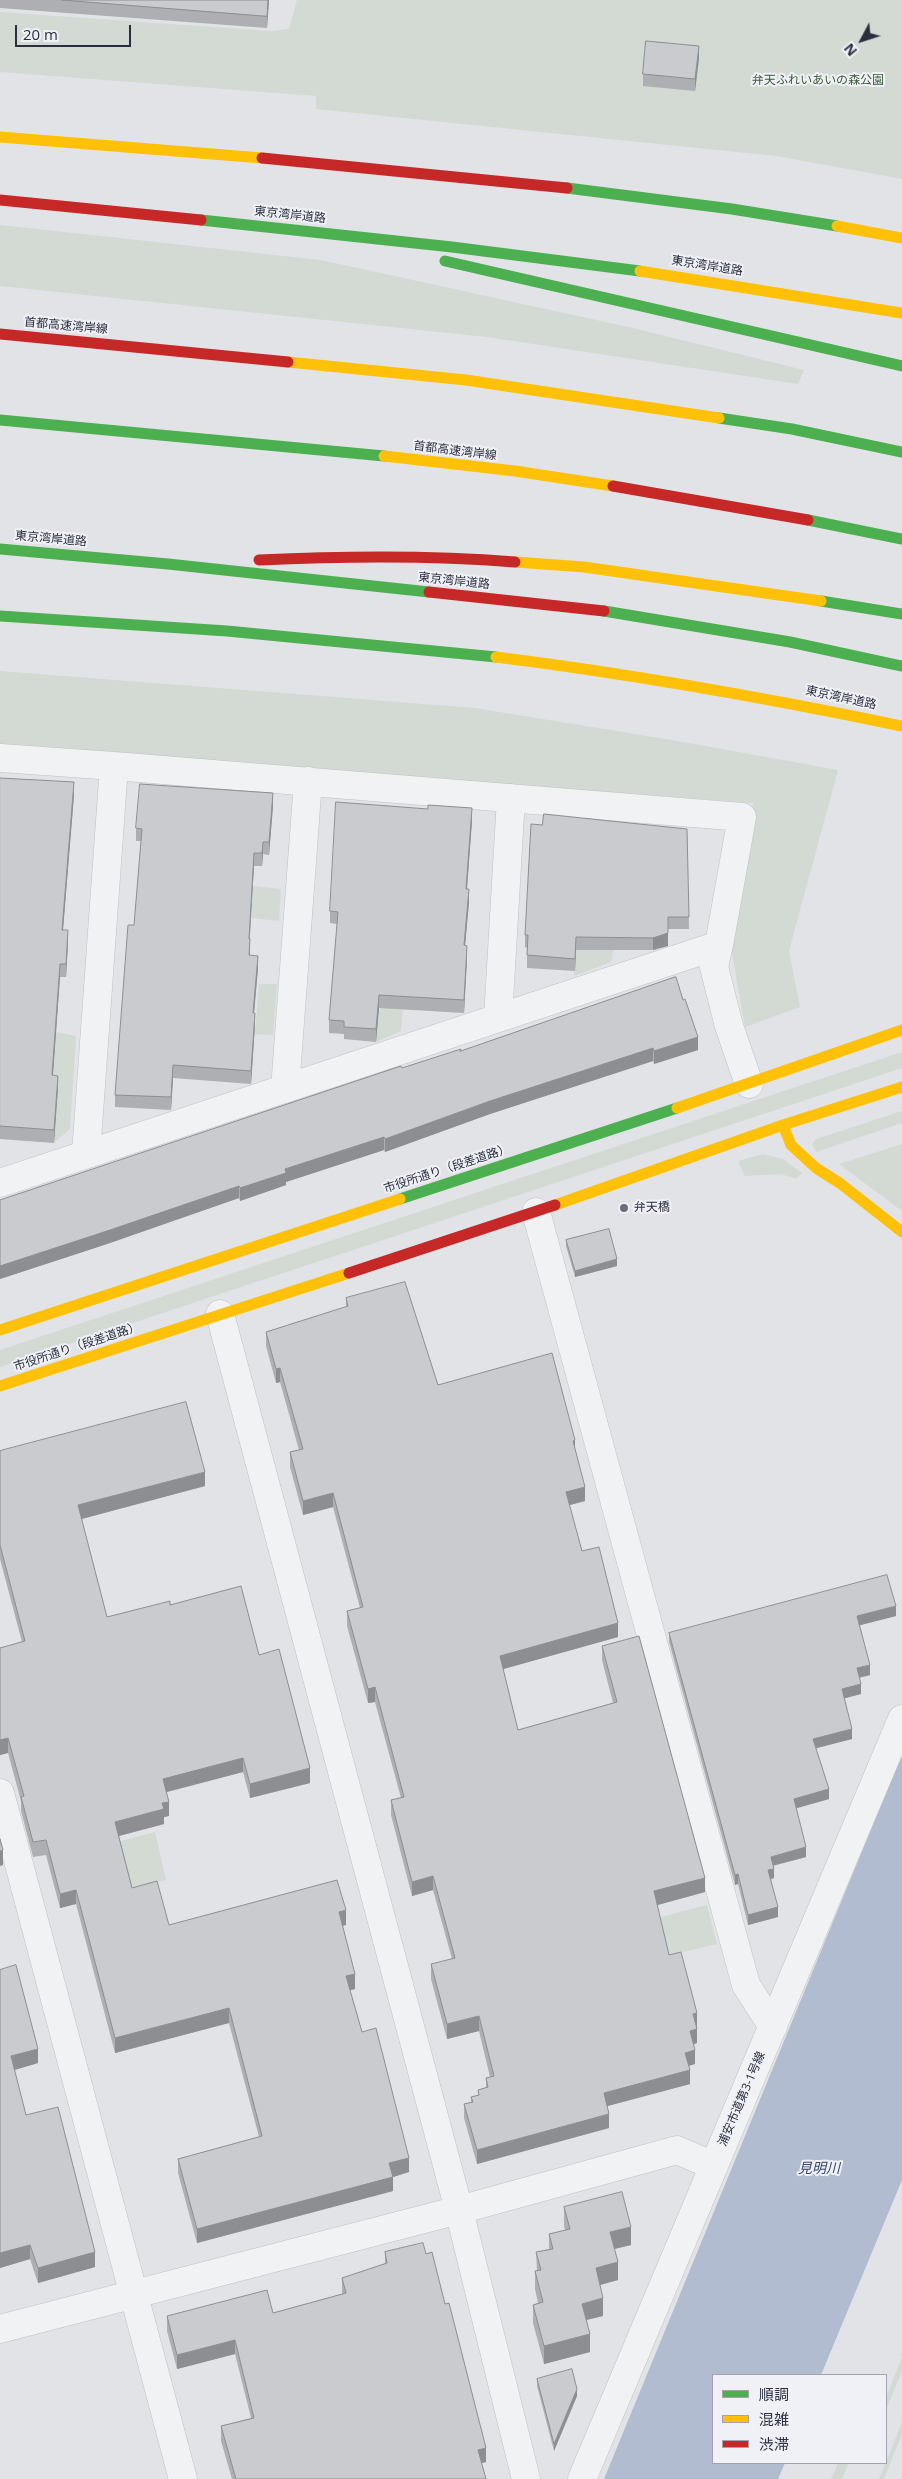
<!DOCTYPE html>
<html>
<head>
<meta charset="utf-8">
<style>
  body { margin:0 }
  #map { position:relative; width:902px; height:2479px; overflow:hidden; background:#e2e3e7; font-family:"Open Sans","Noto Sans JP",sans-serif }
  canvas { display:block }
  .legend { position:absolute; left:712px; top:2374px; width:175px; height:90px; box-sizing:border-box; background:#f0f1f6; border:1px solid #a1a3ad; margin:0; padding:6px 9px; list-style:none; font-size:15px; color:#2a2e3f }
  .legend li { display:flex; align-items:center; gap:10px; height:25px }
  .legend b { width:25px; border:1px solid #a1a3ad }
  .north { position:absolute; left:837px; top:15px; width:50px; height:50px; -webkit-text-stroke:4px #f0f1f6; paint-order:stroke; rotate:230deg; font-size:14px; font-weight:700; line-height:20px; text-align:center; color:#2a2e3f }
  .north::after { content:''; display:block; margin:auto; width:18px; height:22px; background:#2a2e3f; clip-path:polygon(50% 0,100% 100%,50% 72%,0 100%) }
  .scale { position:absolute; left:15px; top:25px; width:116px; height:22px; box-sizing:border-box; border:2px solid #2a2e3f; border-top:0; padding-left:6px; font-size:15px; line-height:18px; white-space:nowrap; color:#2a2e3f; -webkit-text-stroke:4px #f0f1f6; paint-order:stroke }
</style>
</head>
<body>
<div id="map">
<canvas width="902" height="2479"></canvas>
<ul class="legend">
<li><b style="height:6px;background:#4caf50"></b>順調</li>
<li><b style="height:6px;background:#ffc107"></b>混雑</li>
<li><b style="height:6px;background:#c62828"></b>渋滞</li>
</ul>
<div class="north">N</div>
<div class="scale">20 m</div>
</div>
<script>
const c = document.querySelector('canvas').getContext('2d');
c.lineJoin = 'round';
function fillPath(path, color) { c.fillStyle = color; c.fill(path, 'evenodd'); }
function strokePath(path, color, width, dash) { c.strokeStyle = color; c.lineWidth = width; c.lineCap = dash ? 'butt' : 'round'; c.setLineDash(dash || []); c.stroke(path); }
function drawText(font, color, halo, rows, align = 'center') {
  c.font = font + ' "Open Sans","Noto Sans JP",sans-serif'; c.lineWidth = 4; c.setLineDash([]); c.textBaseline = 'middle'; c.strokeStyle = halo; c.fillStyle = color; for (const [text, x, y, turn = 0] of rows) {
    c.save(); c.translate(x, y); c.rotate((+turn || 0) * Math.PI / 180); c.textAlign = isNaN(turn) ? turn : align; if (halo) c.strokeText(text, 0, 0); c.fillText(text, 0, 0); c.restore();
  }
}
fillPath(new Path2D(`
  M 297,0 L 902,0 L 902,179 L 776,156 L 316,109 L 316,96 L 0,72 L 0,12 L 271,31 L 289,29 Z
  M 0,225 L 321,260 L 633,328 L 804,370 L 798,384 L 487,337 L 0,286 Z
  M 0,671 L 475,708 L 678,741 L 838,770 L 789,951 L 800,1007 L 745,1027 L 731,947 L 753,803 L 0,746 Z
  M 415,859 L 401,1031 L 376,1042 L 381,996 Z
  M 253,886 L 281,889 L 279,921 L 251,918 Z
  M 614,898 L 614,950 L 611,962 L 574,976 L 579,913 Z
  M 259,984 L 277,984 L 273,1035 L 255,1034 Z
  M 56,1032 L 76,1036 L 70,1129 L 54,1143 L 58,1088 L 53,1078 Z
  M 902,1052 L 902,1068 L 0,1367 L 0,1350 Z
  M 902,1111 L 902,1123 L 816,1152 L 812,1144 L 816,1139 Z
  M 902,1144 L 902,1211 L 839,1164 Z
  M 763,1154 L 783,1159 L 802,1173 L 796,1179 L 781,1174 L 745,1176 L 738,1161 Z
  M 155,1832 L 166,1880 L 129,1890 L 117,1842 Z
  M 707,1905 L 717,1944 L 666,1956 L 657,1918 Z
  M 902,2357 L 902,2371 L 886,2410 L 886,2397 Z
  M 902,2422 L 902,2434 L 884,2479 L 879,2479 Z
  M 838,2463 L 849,2463 L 842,2479 L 831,2479 Z`), '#d2dad3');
fillPath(new Path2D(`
  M 902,1754 L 902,2180 L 821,2375 L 713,2375 L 713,2463 L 785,2463 L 778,2479 L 604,2479 Z`), '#b2bcd0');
const street = new Path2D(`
  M 0,758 L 114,766 L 742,817 L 719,945 L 0,1183
  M 719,945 L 714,967 L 729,1026 L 749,1084
  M 498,1018 L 511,798
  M 285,1089 L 308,781
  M 86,1154 L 114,766
  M 536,1212 L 746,1985 L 773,2027
  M 220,1314 L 459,2210 L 526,2479
  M 0,1793 L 183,2479
  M 0,2329 L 459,2210 L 677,2150 L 714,2166
  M 582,2479 L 902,1719`);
strokePath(street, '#c0c1c5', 29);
strokePath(street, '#f1f2f4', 28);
strokePath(new Path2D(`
  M 567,188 L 732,209 L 837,226
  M 201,220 L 452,247 L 640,271
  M 445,261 L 902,366
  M 719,418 L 792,429 L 902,452
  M 0,420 L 384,456
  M 808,520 L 902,539
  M 0,549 L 168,564 L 429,592
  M 821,601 L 902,614
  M 604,611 L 790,642 L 902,666
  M 0,616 L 227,631 L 496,657
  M 400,1199 L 677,1108`), '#4caf50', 11);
strokePath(new Path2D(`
  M 0,137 L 262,158
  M 837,226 L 902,238
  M 640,271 L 902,313
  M 288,362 L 466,380 L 719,418
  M 384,456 L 515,471 L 613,486
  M 515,562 L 584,567 L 821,601
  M 496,657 C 632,674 767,698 902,726
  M 677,1108 L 902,1030
  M 783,1125 L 791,1145 L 816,1168 L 841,1184 L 902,1232
  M 555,1205 L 783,1125 L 902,1087
  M 0,1330 L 400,1199
  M 0,1386 L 349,1273`), '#ffc107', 11);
strokePath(new Path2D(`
  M 262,158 L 567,188
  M 0,200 L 201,220
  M 0,334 L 288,362
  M 613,486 L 808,520
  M 259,560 C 345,556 429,555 515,562
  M 429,592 L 604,611
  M 349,1273 L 555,1205`), '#c62828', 11);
fillPath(new Path2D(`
  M 0,0 L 269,0 L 267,28 L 0,8 Z
  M 699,58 L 695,91 L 643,86 L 643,74 Z
  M 0,778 L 74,795 L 63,930 L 68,943 L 66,977 L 60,977 L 53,1075 L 58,1088 L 54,1143 L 0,1139 Z
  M 273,806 L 269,855 L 263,854 L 262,866 L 254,866 L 249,939 L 250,955 L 258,968 L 254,1013 L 255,1025 L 251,1084 L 173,1078 L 171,1110 L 115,1107 L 115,1095 L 134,925 L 141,841 L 136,841 L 136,828 Z
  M 472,821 L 467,889 L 469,902 L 465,945 L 467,958 L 464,1013 L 379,1008 L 376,1042 L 344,1039 L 344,1034 L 329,1033 L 329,1020 L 337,924 L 330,923 L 330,911 Z
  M 542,825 L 687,829 L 689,929 L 668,929 L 668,946 L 653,950 L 576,950 L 575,971 L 527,968 L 527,948 L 525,947 L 525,935 Z
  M 676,977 L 698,1050 L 654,1064 L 653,1061 L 490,1114 L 385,1152 L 384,1150 L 286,1182 L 286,1185 L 240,1201 L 239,1198 L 107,1244 L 0,1279 L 0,1200 L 402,1068 L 461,1051 Z
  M 566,1240 L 617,1266 L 575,1277 L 566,1246 Z
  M 346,1298 L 438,1385 L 575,1451 L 585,1501 L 569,1505 L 582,1551 L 618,1637 L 503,1669 L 518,1730 L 613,1703 L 602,1660 L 602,1646 L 705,1892 L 657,1905 L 669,1955 L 697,2027 L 697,2043 L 694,2044 L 695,2064 L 688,2066 L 690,2084 L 607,2106 L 609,2128 L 477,2164 L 464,2118 L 464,2104 L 471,2102 L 471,2097 L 478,2095 L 478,2090 L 486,2088 L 486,2078 L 490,2077 L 479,2031 L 447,2039 L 431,1979 L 431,1964 L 452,1959 L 433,1890 L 412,1896 L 391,1815 L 391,1800 L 401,1798 L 375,1702 L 368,1703 L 347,1626 L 347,1611 L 360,1608 L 333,1507 L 303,1515 L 290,1467 L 290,1452 L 299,1450 L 280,1382 L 276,1383 L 266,1346 L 266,1332 L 346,1307 Z
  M 0,1451 L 205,1486 L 81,1519 L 107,1617 L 170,1605 L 259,1655 L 310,1783 L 250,1798 L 243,1772 L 166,1792 L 169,1816 L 164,1817 L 164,1824 L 119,1836 L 132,1888 L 169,1925 L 346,1925 L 342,1926 L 355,1989 L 350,1990 L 362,2032 L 409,2172 L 393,2177 L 393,2191 L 197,2243 L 178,2173 L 178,2159 L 259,2137 L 229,2023 L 115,2053 L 76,1904 L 60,1908 L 46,1855 L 33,1857 L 21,1811 L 21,1801 L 8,1753 L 0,1755 L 0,1648 L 22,1642 L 0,1559 Z
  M 896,1616 L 860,1625 L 870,1675 L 859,1678 L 861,1694 L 844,1698 L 852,1739 L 816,1748 L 829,1799 L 796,1808 L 806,1857 L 773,1866 L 774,1878 L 771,1879 L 778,1917 L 748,1925 L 738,1884 L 735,1885 L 669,1642 L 669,1633 Z
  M 0,1970 L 38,2063 L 14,2070 L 26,2115 L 95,2267 L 38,2283 L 30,2259 L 0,2268 Z
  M 564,2207 L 631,2245 L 614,2249 L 618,2280 L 600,2285 L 603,2316 L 586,2320 L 590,2352 L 544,2364 L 533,2323 L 533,2305 L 538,2303 L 535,2289 L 535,2271 L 537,2271 L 536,2252 L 549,2249 L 549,2234 L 565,2230 L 564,2225 Z
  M 385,2252 L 426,2254 L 445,2304 L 486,2462 L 481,2463 L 486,2479 L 232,2479 L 221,2441 L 221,2426 L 251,2418 L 235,2354 L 177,2369 L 167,2331 L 167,2316 L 273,2313 L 342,2294 L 342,2278 L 385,2264 Z
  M 537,2379 L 577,2396 L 554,2451 L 537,2386 Z`), '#aeafb2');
fillPath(new Path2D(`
  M 268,0 L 269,0 L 267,28 L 267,16 Z
  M 699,46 L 699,58 L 695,91 L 695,79 Z
  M 74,782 L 74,795 L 62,942 L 62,930 Z
  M 273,793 L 273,806 L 269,855 L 269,842 Z
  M 472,808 L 472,821 L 466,901 L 466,889 Z
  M 263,842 L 263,854 L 262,866 L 262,853 Z
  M 254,853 L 254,866 L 249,952 L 249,939 Z
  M 469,889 L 469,902 L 464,958 L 464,945 Z
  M 668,917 L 668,946 L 653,950 L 653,938 Z
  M 68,930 L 68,943 L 66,977 L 66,964 Z
  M 576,937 L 576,950 L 575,971 L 575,959 Z
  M 250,939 L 250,952 L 249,968 L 249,955 Z
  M 467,946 L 467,958 L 464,1013 L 464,1000 Z
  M 258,956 L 258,968 L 253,1025 L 253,1013 Z
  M 60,964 L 60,977 L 52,1088 L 52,1075 Z
  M 379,995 L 379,1008 L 376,1042 L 376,1029 Z
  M 255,1013 L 255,1025 L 251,1084 L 251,1071 Z
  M 698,1037 L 698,1050 L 654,1064 L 654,1051 Z
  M 653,1048 L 653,1061 L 490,1114 L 385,1152 L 385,1139 L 490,1101 Z
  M 173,1065 L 173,1078 L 171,1110 L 171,1097 Z
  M 58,1076 L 58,1088 L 54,1143 L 54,1130 Z
  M 384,1137 L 384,1150 L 286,1182 L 286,1185 L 240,1201 L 240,1188 L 285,1169 Z
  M 239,1186 L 239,1198 L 107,1244 L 0,1279 L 0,1266 Z
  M 617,1259 L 617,1266 L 575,1277 L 575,1271 Z
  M 280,1368 L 280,1382 L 276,1383 L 276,1369 Z
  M 575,1440 L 575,1454 L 573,1441 Z
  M 205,1472 L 205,1486 L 78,1520 L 78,1505 Z
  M 585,1487 L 585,1501 L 566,1506 L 566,1492 Z
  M 333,1493 L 333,1507 L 303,1515 L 303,1501 Z
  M 896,1606 L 896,1616 L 857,1626 L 857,1616 Z
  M 618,1623 L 618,1637 L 500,1670 L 500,1656 Z
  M 870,1665 L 870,1675 L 857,1678 L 857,1668 Z
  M 861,1684 L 861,1694 L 842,1699 L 842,1689 Z
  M 375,1687 L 375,1702 L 368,1703 L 368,1689 Z
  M 852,1729 L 852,1739 L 813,1749 L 813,1739 Z
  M 8,1738 L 8,1753 L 0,1755 L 0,1740 Z
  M 243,1758 L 243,1772 L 163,1793 L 163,1779 Z
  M 310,1768 L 310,1783 L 250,1798 L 250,1784 Z
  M 829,1789 L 829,1799 L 794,1809 L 794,1799 Z
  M 169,1802 L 169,1816 L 164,1817 L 164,1824 L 115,1837 L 115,1822 L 162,1803 Z
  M 806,1847 L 806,1857 L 771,1866 L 771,1857 Z
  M 3,1850 L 3,1865 L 0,1866 L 0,1851 Z
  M 774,1869 L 774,1878 L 768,1880 L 768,1870 Z
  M 738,1874 L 738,1884 L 735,1885 L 735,1875 Z
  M 433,1876 L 433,1890 L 412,1896 L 412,1882 Z
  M 705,1878 L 705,1892 L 654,1906 L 654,1891 Z
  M 76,1890 L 76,1904 L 60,1908 L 60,1894 Z
  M 778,1907 L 778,1917 L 748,1925 L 748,1915 Z
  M 346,1910 L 346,1925 L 339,1927 L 339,1912 Z
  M 355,1974 L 355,1989 L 346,1991 L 346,1976 Z
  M 229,2008 L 229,2023 L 115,2053 L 115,2038 Z
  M 697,2013 L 697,2027 L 693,2028 L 693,2014 Z
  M 479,2016 L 479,2031 L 447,2039 L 447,2024 Z
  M 697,2029 L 697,2043 L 690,2046 L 690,2031 Z
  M 38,2049 L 38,2063 L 11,2071 L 11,2056 Z
  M 695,2050 L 695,2064 L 685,2067 L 685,2053 Z
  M 690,2070 L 690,2084 L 604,2107 L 604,2093 Z
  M 609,2114 L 609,2128 L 477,2164 L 477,2150 Z
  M 409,2158 L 409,2172 L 393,2177 L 393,2191 L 197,2243 L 197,2229 L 389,2163 Z
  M 631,2227 L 631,2245 L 610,2250 L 610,2232 Z
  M 30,2245 L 30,2259 L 0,2268 L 0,2253 Z
  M 95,2252 L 95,2267 L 38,2283 L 38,2268 Z
  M 618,2262 L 618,2280 L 596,2286 L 596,2268 Z
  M 603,2298 L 603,2316 L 582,2321 L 582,2304 Z
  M 590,2334 L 590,2352 L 544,2364 L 544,2346 Z
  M 235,2340 L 235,2354 L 177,2369 L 177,2355 Z
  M 577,2389 L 577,2396 L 554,2451 L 554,2444 Z
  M 486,2448 L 486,2462 L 478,2464 L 478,2450 Z`), '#8d8e91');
const building = new Path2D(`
  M 62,0 L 268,0 L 267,16 Z
  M 646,41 L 699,46 L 695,79 L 643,74 Z
  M 0,778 L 74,782 L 62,930 L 68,930 L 66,964 L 60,964 L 52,1075 L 58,1076 L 54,1130 L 0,1126 Z
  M 140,784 L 273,793 L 269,842 L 263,842 L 262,853 L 254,853 L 249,939 L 250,939 L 249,955 L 258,956 L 253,1013 L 255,1013 L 251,1071 L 173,1065 L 171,1097 L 115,1095 L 128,925 L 134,925 L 142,829 L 136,828 Z
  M 336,802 L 428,809 L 428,805 L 472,808 L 466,889 L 469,889 L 464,945 L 467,946 L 464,1000 L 379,995 L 376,1029 L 344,1027 L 344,1021 L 329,1020 L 338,912 L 330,911 Z
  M 544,814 L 687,829 L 689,917 L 668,917 L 668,933 L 653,938 L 576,937 L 575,959 L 527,955 L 528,935 L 525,935 L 531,824 L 542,825 Z
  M 676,977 L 683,1000 L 685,999 L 698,1037 L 654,1051 L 653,1048 L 490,1101 L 385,1139 L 384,1137 L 285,1169 L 286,1173 L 240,1188 L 239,1186 L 107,1231 L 0,1266 L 0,1200 L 401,1066 L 402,1068 L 461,1049 L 460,1051 Z
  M 609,1229 L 617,1259 L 575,1271 L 566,1240 Z
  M 405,1282 L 438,1385 L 552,1353 L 575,1440 L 573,1441 L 585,1487 L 566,1492 L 582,1551 L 599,1547 L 618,1623 L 500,1656 L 518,1730 L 617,1702 L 602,1646 L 639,1636 L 705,1878 L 654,1891 L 669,1955 L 681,1952 L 697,2013 L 693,2014 L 697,2029 L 690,2031 L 695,2050 L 685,2053 L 690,2070 L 604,2093 L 609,2114 L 477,2150 L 464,2104 L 473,2102 L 471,2097 L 479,2095 L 478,2090 L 488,2087 L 486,2078 L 494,2076 L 479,2016 L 447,2024 L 431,1964 L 455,1958 L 433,1876 L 412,1882 L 391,1800 L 404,1797 L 375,1687 L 368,1689 L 347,1611 L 363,1607 L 333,1493 L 303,1501 L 290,1452 L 303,1449 L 280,1368 L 276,1369 L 266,1332 L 348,1306 L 346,1298 Z
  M 186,1402 L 205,1472 L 78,1505 L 107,1617 L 170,1601 L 170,1605 L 241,1586 L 259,1655 L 279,1649 L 310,1768 L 250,1784 L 243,1758 L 163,1779 L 169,1802 L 162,1803 L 164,1809 L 115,1822 L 132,1888 L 157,1881 L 169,1925 L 337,1880 L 346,1910 L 339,1912 L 355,1974 L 346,1976 L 362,2032 L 376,2028 L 409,2158 L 389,2163 L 393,2177 L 197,2229 L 178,2159 L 262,2136 L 229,2008 L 115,2038 L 76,1890 L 60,1894 L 46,1840 L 33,1842 L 21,1797 L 24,1796 L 8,1738 L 0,1740 L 0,1648 L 25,1641 L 0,1545 L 0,1451 Z
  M 887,1575 L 896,1606 L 857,1616 L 870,1665 L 857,1668 L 861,1684 L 842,1689 L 852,1729 L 813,1739 L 829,1789 L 794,1799 L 806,1847 L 771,1857 L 774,1869 L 768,1870 L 778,1907 L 748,1915 L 738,1874 L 735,1875 L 669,1633 Z
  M 0,1839 L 3,1850 L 0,1851 Z
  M 16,1965 L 38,2049 L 11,2056 L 26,2115 L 58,2107 L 95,2252 L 38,2268 L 30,2245 L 0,2253 L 0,1970 Z
  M 622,2192 L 631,2227 L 610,2232 L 618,2262 L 596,2268 L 603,2298 L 582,2304 L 590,2334 L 544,2346 L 533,2305 L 543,2302 L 535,2271 L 541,2270 L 536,2252 L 553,2249 L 549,2234 L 570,2229 L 564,2207 Z
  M 423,2243 L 426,2254 L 432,2252 L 445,2304 L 449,2303 L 486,2448 L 478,2450 L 486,2479 L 236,2479 L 221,2426 L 254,2418 L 235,2340 L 177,2355 L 167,2316 L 267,2290 L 273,2313 L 346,2293 L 342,2278 L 387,2263 L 385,2252 Z
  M 572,2369 L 577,2389 L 554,2444 L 537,2379 Z`);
fillPath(building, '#cacbcf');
strokePath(building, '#8d8e91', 1);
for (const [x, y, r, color] of [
  [624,1208,5,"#6a6d7a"]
]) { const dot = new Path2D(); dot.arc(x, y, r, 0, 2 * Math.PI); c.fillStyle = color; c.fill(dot); strokePath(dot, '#f0f1f6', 2); }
drawText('12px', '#395a38', '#f0f1f6', [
  ["弁天ふれいあいの森公園",818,81]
]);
drawText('12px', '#2a2e3f', '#f0f1f6', [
  ["東京湾岸道路",290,215,6],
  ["東京湾岸道路",707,266,9],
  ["首都高速湾岸線",66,326,5],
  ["首都高速湾岸線",455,451,7],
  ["東京湾岸道路",51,539,5],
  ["東京湾岸道路",454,581,6],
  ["東京湾岸道路",841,698,12],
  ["市役所通り（段差道路）",447,1169,-18],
  ["市役所通り（段差道路）",77,1347,-18],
  ["浦安市道第3-1号線",742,2099,-67]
]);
drawText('12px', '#2a2e3f', '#f0f1f6', [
  ["弁天橋",634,1208]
], 'left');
drawText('italic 14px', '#374770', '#f0f1f6', [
  ["見明川",819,2169]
]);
</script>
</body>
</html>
